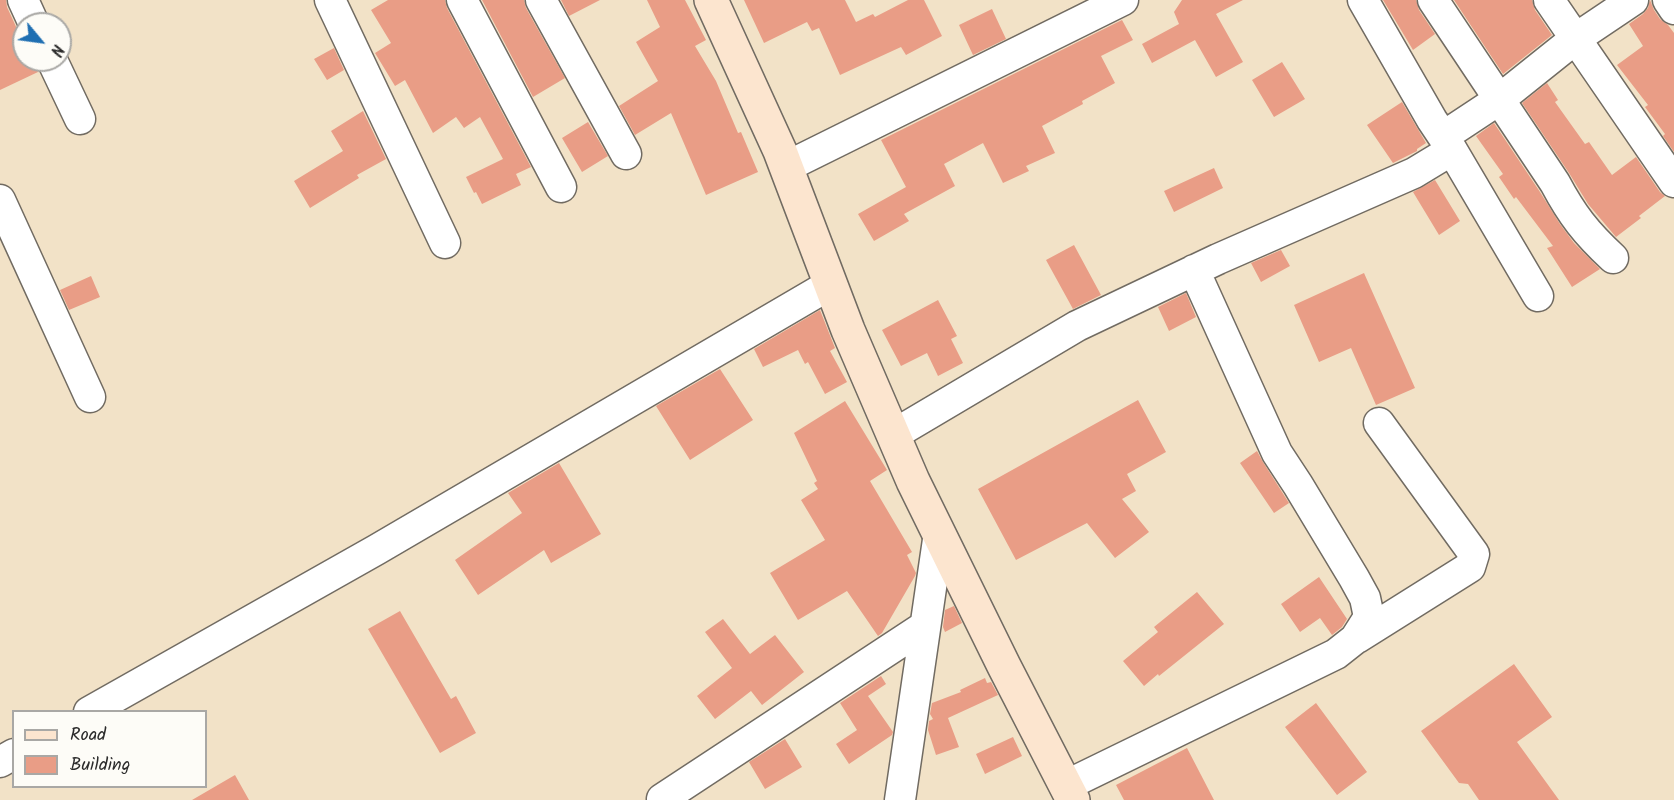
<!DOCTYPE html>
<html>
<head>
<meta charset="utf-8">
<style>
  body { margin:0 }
  #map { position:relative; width:1674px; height:800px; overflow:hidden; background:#f2e2c7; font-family:Kalam,sans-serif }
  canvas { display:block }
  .legend { position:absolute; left:12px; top:710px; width:195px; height:78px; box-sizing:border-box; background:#fdfcf7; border:2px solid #a9a8a5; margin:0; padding:8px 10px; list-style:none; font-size:18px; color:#2b2b2b }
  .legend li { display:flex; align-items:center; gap:12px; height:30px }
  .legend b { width:30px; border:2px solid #a9a8a5 }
  .north { position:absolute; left:12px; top:12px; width:60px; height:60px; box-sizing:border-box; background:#fdfcf7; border:2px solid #a9a8a5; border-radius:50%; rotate:119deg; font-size:16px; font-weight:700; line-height:24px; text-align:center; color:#2b2b2b }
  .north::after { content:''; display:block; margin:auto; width:21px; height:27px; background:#1f6fb2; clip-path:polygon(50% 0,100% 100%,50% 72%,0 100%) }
</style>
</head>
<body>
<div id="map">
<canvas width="1674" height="800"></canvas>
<ul class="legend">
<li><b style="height:8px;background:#fce5cf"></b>Road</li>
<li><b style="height:16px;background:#e99d86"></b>Building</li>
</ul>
<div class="north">N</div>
</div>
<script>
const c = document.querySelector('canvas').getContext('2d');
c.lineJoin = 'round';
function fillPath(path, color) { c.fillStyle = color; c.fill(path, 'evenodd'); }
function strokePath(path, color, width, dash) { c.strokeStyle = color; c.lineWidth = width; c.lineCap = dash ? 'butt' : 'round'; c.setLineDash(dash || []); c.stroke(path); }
fillPath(new Path2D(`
  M 0,0 L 6,0 L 7,7 L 18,31 L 24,38 L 24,60 L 35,60 L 38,72 L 0,90 Z
  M 388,0 L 445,0 L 447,8 L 531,167 L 516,174 L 521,185 L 482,204 L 476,192 L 474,193 L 466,177 L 503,159 L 480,117 L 464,128 L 456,117 L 433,133 L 405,80 L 395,86 L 375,53 L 391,43 L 371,10 Z
  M 482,0 L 524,0 L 526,8 L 565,78 L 533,97 Z
  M 561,0 L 600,0 L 569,16 Z
  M 647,0 L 685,0 L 706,40 L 695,46 L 716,81 L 738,133 L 741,132 L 758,172 L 706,195 L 671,113 L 635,135 L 619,106 L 658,81 L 636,42 L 660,27 Z
  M 744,0 L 845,0 L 856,22 L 873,14 L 875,17 L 908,0 L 924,0 L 942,36 L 906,55 L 901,47 L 840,75 L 819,28 L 812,31 L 807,22 L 764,43 Z
  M 1182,0 L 1243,0 L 1216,14 L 1243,62 L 1216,77 L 1195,40 L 1152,63 L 1142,44 L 1179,24 L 1174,12 Z
  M 1383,0 L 1416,0 L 1419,10 L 1435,34 L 1413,50 Z
  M 1454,0 L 1532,0 L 1535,10 L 1552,35 L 1503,74 Z
  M 1650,0 L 1654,10 L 1660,19 L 1668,25 L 1674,33 L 1674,152 L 1663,136 L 1665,134 L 1645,107 L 1648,105 L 1617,65 L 1643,46 L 1629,24 L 1643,14 L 1648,8 Z
  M 992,9 L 1006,39 L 973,55 L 959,25 Z
  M 1122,20 L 1133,40 L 1101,56 L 1115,83 L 1082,101 L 1083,104 L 1042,126 L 1055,153 L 1026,166 L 1029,171 L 1003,183 L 983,143 L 944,164 L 955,186 L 904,214 L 909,221 L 874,241 L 858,214 L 906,187 L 881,140 Z
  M 334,48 L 344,70 L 327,80 L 314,59 Z
  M 1282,62 L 1305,99 L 1274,117 L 1252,80 Z
  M 1547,83 L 1558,100 L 1555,102 L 1585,144 L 1589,142 L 1612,175 L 1636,157 L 1660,192 L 1665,196 L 1639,216 L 1641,218 L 1616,237 L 1588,204 L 1569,173 L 1522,103 Z
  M 1402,102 L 1426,143 L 1417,149 L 1417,151 L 1393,163 L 1367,125 Z
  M 363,111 L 386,159 L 357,175 L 359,178 L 310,208 L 294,181 L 343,151 L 331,131 Z
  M 588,122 L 608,156 L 582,172 L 562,138 Z
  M 1494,123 L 1540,192 L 1560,224 L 1574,243 L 1600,269 L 1572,287 L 1547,248 L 1553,246 L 1516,197 L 1514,199 L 1499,177 L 1503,174 L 1476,136 Z
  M 1214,168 L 1223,188 L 1174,212 L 1164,191 Z
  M 1435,180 L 1460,221 L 1439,235 L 1413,192 Z
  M 1074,245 L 1101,295 L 1073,309 L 1046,260 Z
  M 1281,250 L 1290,266 L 1261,282 L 1251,263 Z
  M 1364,273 L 1415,388 L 1376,405 L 1351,348 L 1319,362 L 1294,305 Z
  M 91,276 L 100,297 L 69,310 L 60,290 Z
  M 1186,293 L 1196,317 L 1169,331 L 1158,307 Z
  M 938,300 L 957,336 L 951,339 L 963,363 L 938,376 L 927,353 L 901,366 L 882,330 Z
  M 820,310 L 835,348 L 830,351 L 847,382 L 825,394 L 808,362 L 805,364 L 798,350 L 763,367 L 754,349 Z
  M 720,369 L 753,420 L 690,460 L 656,406 Z
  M 1138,400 L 1166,452 L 1127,474 L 1136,491 L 1122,499 L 1149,532 L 1115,558 L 1087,523 L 1016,560 L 978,489 Z
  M 845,401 L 887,470 L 870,481 L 912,552 L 907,555 L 916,573 L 915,576 L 882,633 L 878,636 L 847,591 L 798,620 L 770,573 L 825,540 L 801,500 L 818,489 L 814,483 L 817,481 L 794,433 Z
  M 1257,451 L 1263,462 L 1289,503 L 1274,513 L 1240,463 Z
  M 559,463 L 601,534 L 551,563 L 544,550 L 478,595 L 455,560 L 522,513 L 508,493 Z
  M 1319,577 L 1347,619 L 1342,627 L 1332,635 L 1320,618 L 1300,632 L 1281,604 Z
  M 1197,592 L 1224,624 L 1159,676 L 1158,674 L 1144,686 L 1123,661 L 1158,632 L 1154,627 Z
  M 954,606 L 962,623 L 945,632 L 943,627 L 945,610 Z
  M 400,611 L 451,699 L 456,696 L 476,733 L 440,753 L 368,629 Z
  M 723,619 L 750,654 L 775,635 L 804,672 L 762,705 L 751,691 L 715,719 L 697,696 L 732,668 L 705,632 Z
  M 1514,664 L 1552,717 L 1517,742 L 1559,800 L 1479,800 L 1468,784 L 1459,783 L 1421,731 Z
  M 881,676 L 886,684 L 868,696 L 893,732 L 892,735 L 849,764 L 836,744 L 857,730 L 840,703 Z
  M 985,678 L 987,683 L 991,682 L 998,695 L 948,718 L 959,747 L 936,755 L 928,730 L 929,721 L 933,719 L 930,714 L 932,703 L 961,692 L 960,690 Z
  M 1316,703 L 1367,772 L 1337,795 L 1285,727 Z
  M 1013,737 L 1022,756 L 985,774 L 976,754 Z
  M 785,739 L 802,767 L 765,789 L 749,762 Z
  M 1187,748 L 1214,800 L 1124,800 L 1116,785 Z
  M 235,775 L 249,800 L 192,800 Z`), '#e99d86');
const street = new Path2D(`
  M 23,0 L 34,24
  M 330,0 L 445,243
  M 462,0 L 561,187
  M 541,0 L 626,154
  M 1363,0 L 1432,120 L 1452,150 L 1538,296
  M 1433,0 L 1555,183 C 1572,215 1586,233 1613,258
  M 1549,0 L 1674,182
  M 1668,0 L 1674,9
  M 52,60 L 80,119
  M 1444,136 L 1500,99 L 1575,39 L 1633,0
  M 786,167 L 1123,0
  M 0,200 L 90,397
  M 893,435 L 1077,326 L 1218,259 L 1414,173 L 1452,150
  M 1357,638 L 1470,567 L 1474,554 L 1379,423
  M 89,712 L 376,550 L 831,284
  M 0,762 L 14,754
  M 1065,786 L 1336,654 L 1355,639 L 1369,617 L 1365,598 L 1354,578 L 1298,485 L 1277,453 L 1194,270
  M 662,799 L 925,626
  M 900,800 L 939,533`);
const secondary = new Path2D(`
  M 711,0 L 780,151 L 848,330 L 913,481 L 1004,666 L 1073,800`);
strokePath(street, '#716b62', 33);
strokePath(secondary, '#716b62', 36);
strokePath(street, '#fff', 30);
strokePath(secondary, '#fce5cf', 33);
</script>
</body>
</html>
